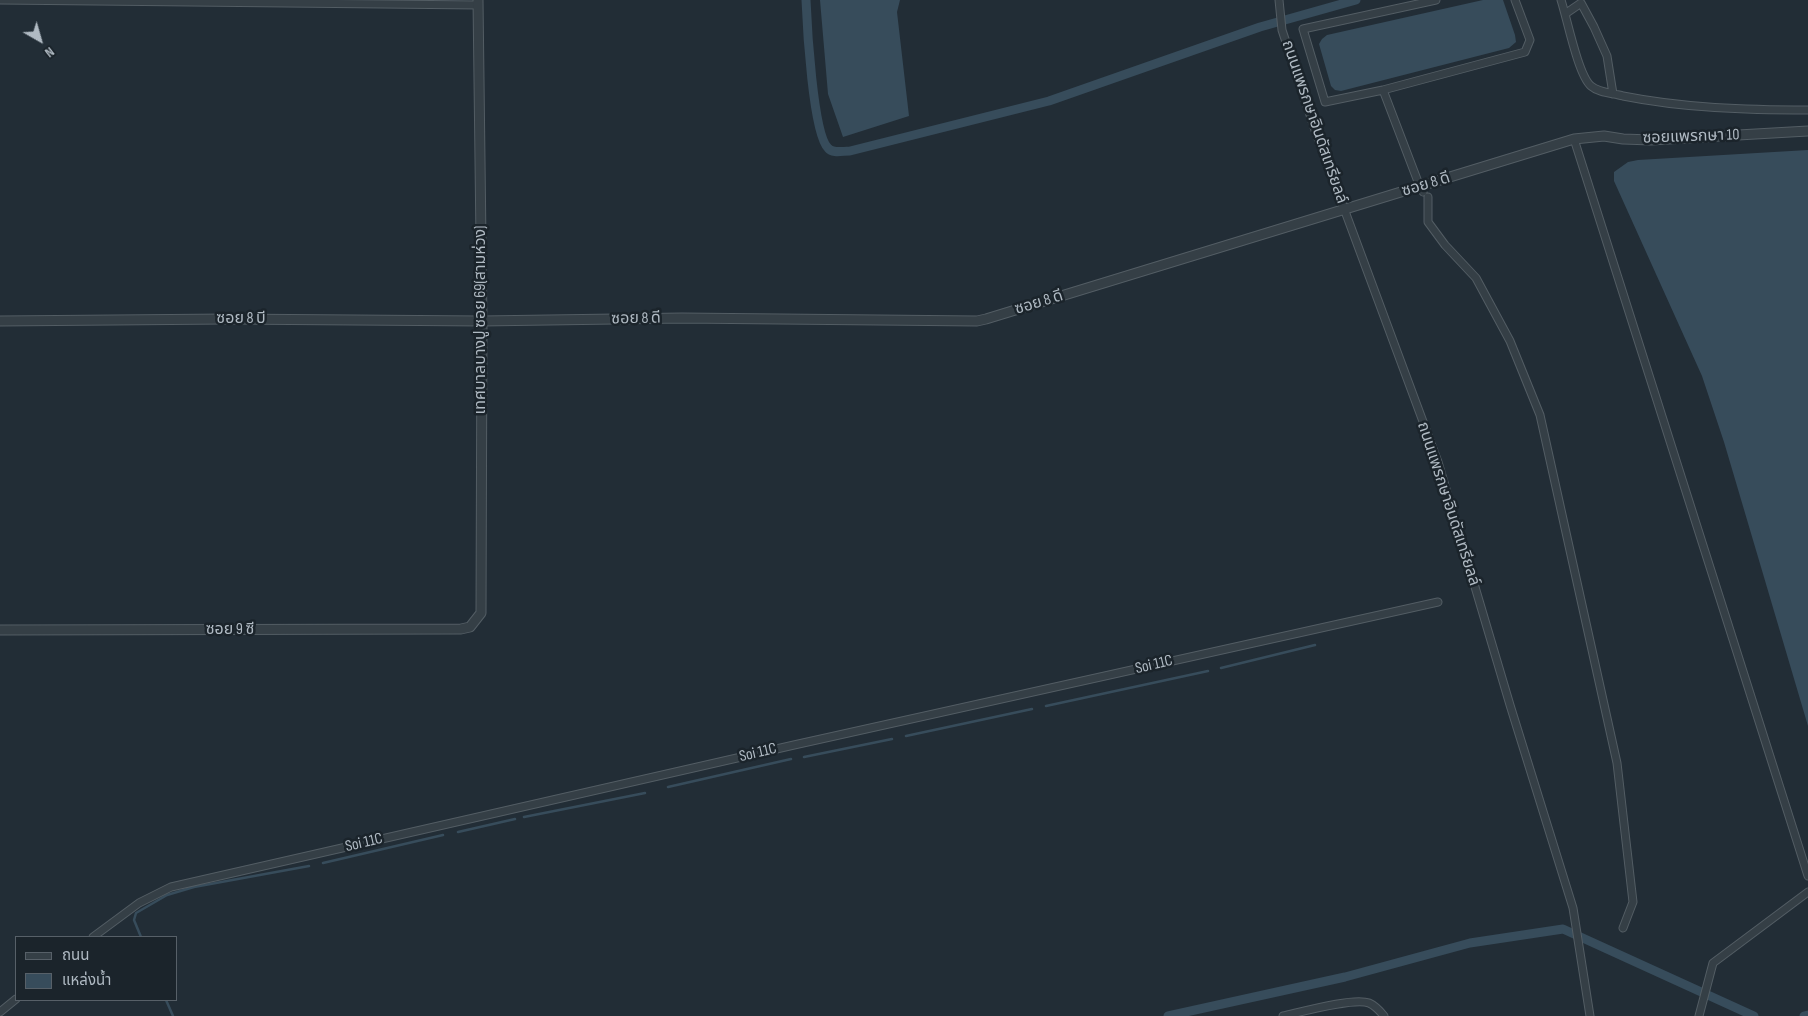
<!DOCTYPE html>
<html>
<head>
<meta charset="utf-8">
<style>
  body { margin:0 }
  #map { position:relative; width:1808px; height:1016px; overflow:hidden; background:#222d36; font-family:"Sofia Sans Condensed","Noto Sans Thai",sans-serif }
  canvas { display:block }
  .legend { position:absolute; left:15px; top:936px; width:162px; height:65px; box-sizing:border-box; background:#1b242b; border:1px solid #576068; margin:0; padding:6px 9px; list-style:none; font-size:15px; color:#b0bac3 }
  .legend li { display:flex; align-items:center; gap:10px; height:25px }
  .legend b { width:25px; border:1px solid #576068 }
  .north { position:absolute; left:15px; top:15px; width:50px; height:50px; -webkit-text-stroke:4px #1b242b; paint-order:stroke; rotate:142deg; font-size:14px; font-weight:700; line-height:20px; text-align:center; color:#b0bac3 }
  .north::after { content:''; display:block; margin:auto; width:18px; height:22px; background:#b0bac3; clip-path:polygon(50% 0,100% 100%,50% 72%,0 100%) }
</style>
</head>
<body>
<div id="map">
<canvas width="1808" height="1016"></canvas>
<ul class="legend">
<li><b style="height:6px;background:#353f46"></b>ถนน</li>
<li><b style="height:14px;background:#374c5b"></b>แหล่งน้ำ</li>
</ul>
<div class="north">N</div>
</div>
<script>
const c = document.querySelector('canvas').getContext('2d');
c.lineJoin = 'round';
function fillPath(path, color) { c.fillStyle = color; c.fill(path, 'evenodd'); }
function strokePath(path, color, width, dash) { c.strokeStyle = color; c.lineWidth = width; c.lineCap = dash ? 'butt' : 'round'; c.setLineDash(dash || []); c.stroke(path); }
function drawText(font, color, halo, rows, align = 'center') {
  c.font = font + ' "Sofia Sans Condensed","Noto Sans Thai",sans-serif'; c.lineWidth = 5; c.setLineDash([]); c.textBaseline = 'middle'; c.strokeStyle = halo; c.fillStyle = color; for (const [text, x, y, turn = 0] of rows) {
    c.save(); c.translate(x, y); c.rotate((+turn || 0) * Math.PI / 180); c.textAlign = isNaN(turn) ? turn : align; if (halo) c.strokeText(text, 0, 0); c.fillText(text, 0, 0); c.restore();
  }
}
fillPath(new Path2D(`
  M 820,0 L 900,0 L 897,12 L 909,116 L 843,137 L 828,94 Z
  M 1483,0 L 1503,0 L 1515,35 L 1516,42 L 1509,48 L 1341,91 L 1335,90 L 1331,86 L 1319,44 L 1322,39 L 1327,35 Z
  M 1808,150 L 1808,726 L 1724,442 L 1702,376 L 1614,181 L 1614,172 L 1628,162 L 1638,160 Z`), '#374c5b');
strokePath(new Path2D(`
  M 1221,668 L 1315,645
  M 1046,706 L 1208,671
  M 906,736 L 1032,709
  M 804,757 L 892,739
  M 668,787 L 791,759
  M 524,817 L 645,793
  M 458,832 L 515,819
  M 323,863 L 443,835
  M 141,937 L 134,920 L 136,913 L 167,895 L 194,887 L 309,866
  M 166,1000 L 173,1016`), '#374c5b', 2.5);
strokePath(new Path2D(`
  M 806,0 C 807,25 813,134 828,148 C 833,154 842,151 850,151 L 1049,101 L 1260,27 L 1356,0
  M 1168,1016 L 1345,977 L 1470,943 L 1563,929 L 1754,1016
  M 1804,1016 L 1808,1015`), '#374c5b', 9);
const minor = new Path2D(`
  M 0,0 L 478,5
  M 1279,0 L 1282,30 L 1316,133 L 1438,462 L 1510,705 L 1573,908 L 1590,1016
  M 1436,0 L 1303,29 L 1325,102 L 1383,90 L 1525,52 L 1530,40 L 1515,0
  M 1561,0 C 1567,18 1578,75 1591,86 C 1599,93 1613,93 1623,96 C 1683,108 1746,110 1808,110
  M 1565,14 L 1581,3 L 1594,27 L 1607,56 L 1613,94
  M 1383,90 L 1420,187 L 1423,192
  M 1574,139 L 1808,876
  M 1428,197 L 1428,222 L 1445,245 L 1476,278 L 1510,341 L 1540,415 L 1617,763 L 1633,902 L 1623,928
  M 93,937 L 139,903 L 171,887 L 794,745 L 1438,602
  M 0,1012 L 16,999
  M 1283,1016 C 1301,1012 1354,997 1369,1003 C 1376,1006 1380,1011 1384,1016
  M 1699,1016 L 1713,963 L 1808,892`);
const tertiary = new Path2D(`
  M 0,321 L 227,319 L 482,321 L 682,318 L 977,321 L 986,319 L 1574,139 L 1604,136 L 1623,139 L 1651,140 L 1808,131
  M 0,630 L 461,629 L 470,627 L 481,613 L 482,321 L 478,0`);
strokePath(minor, '#535d64', 9);
strokePath(tertiary, '#535d64', 11);
strokePath(minor, '#353f46', 7);
strokePath(tertiary, '#353f46', 9);
drawText('16px', '#b0bac3', '#1b242b', [
  ["ถนนแพรกษาอินดัสเทรียลล์",1314,122,71],
  ["ซอยแพรกษา 10",1691,137,-2],
  ["ซอย 8 ดี",1426,185,-17],
  ["ซอย 8 ดี",1039,303,-17],
  ["ซอย 8 บี",241,319],
  ["ซอย 8 ดี",636,319,-1],
  ["เทศบาลบางปู ซอย 69(สามห่วง)",481,320,-90],
  ["ถนนแพรกษาอินดัสเทรียลล์",1448,504,72],
  ["ซอย 9 ซี",230,630],
  ["Soi 11C",1154,665,-13],
  ["Soi 11C",758,753,-13],
  ["Soi 11C",364,843,-13]
]);
</script>
</body>
</html>
